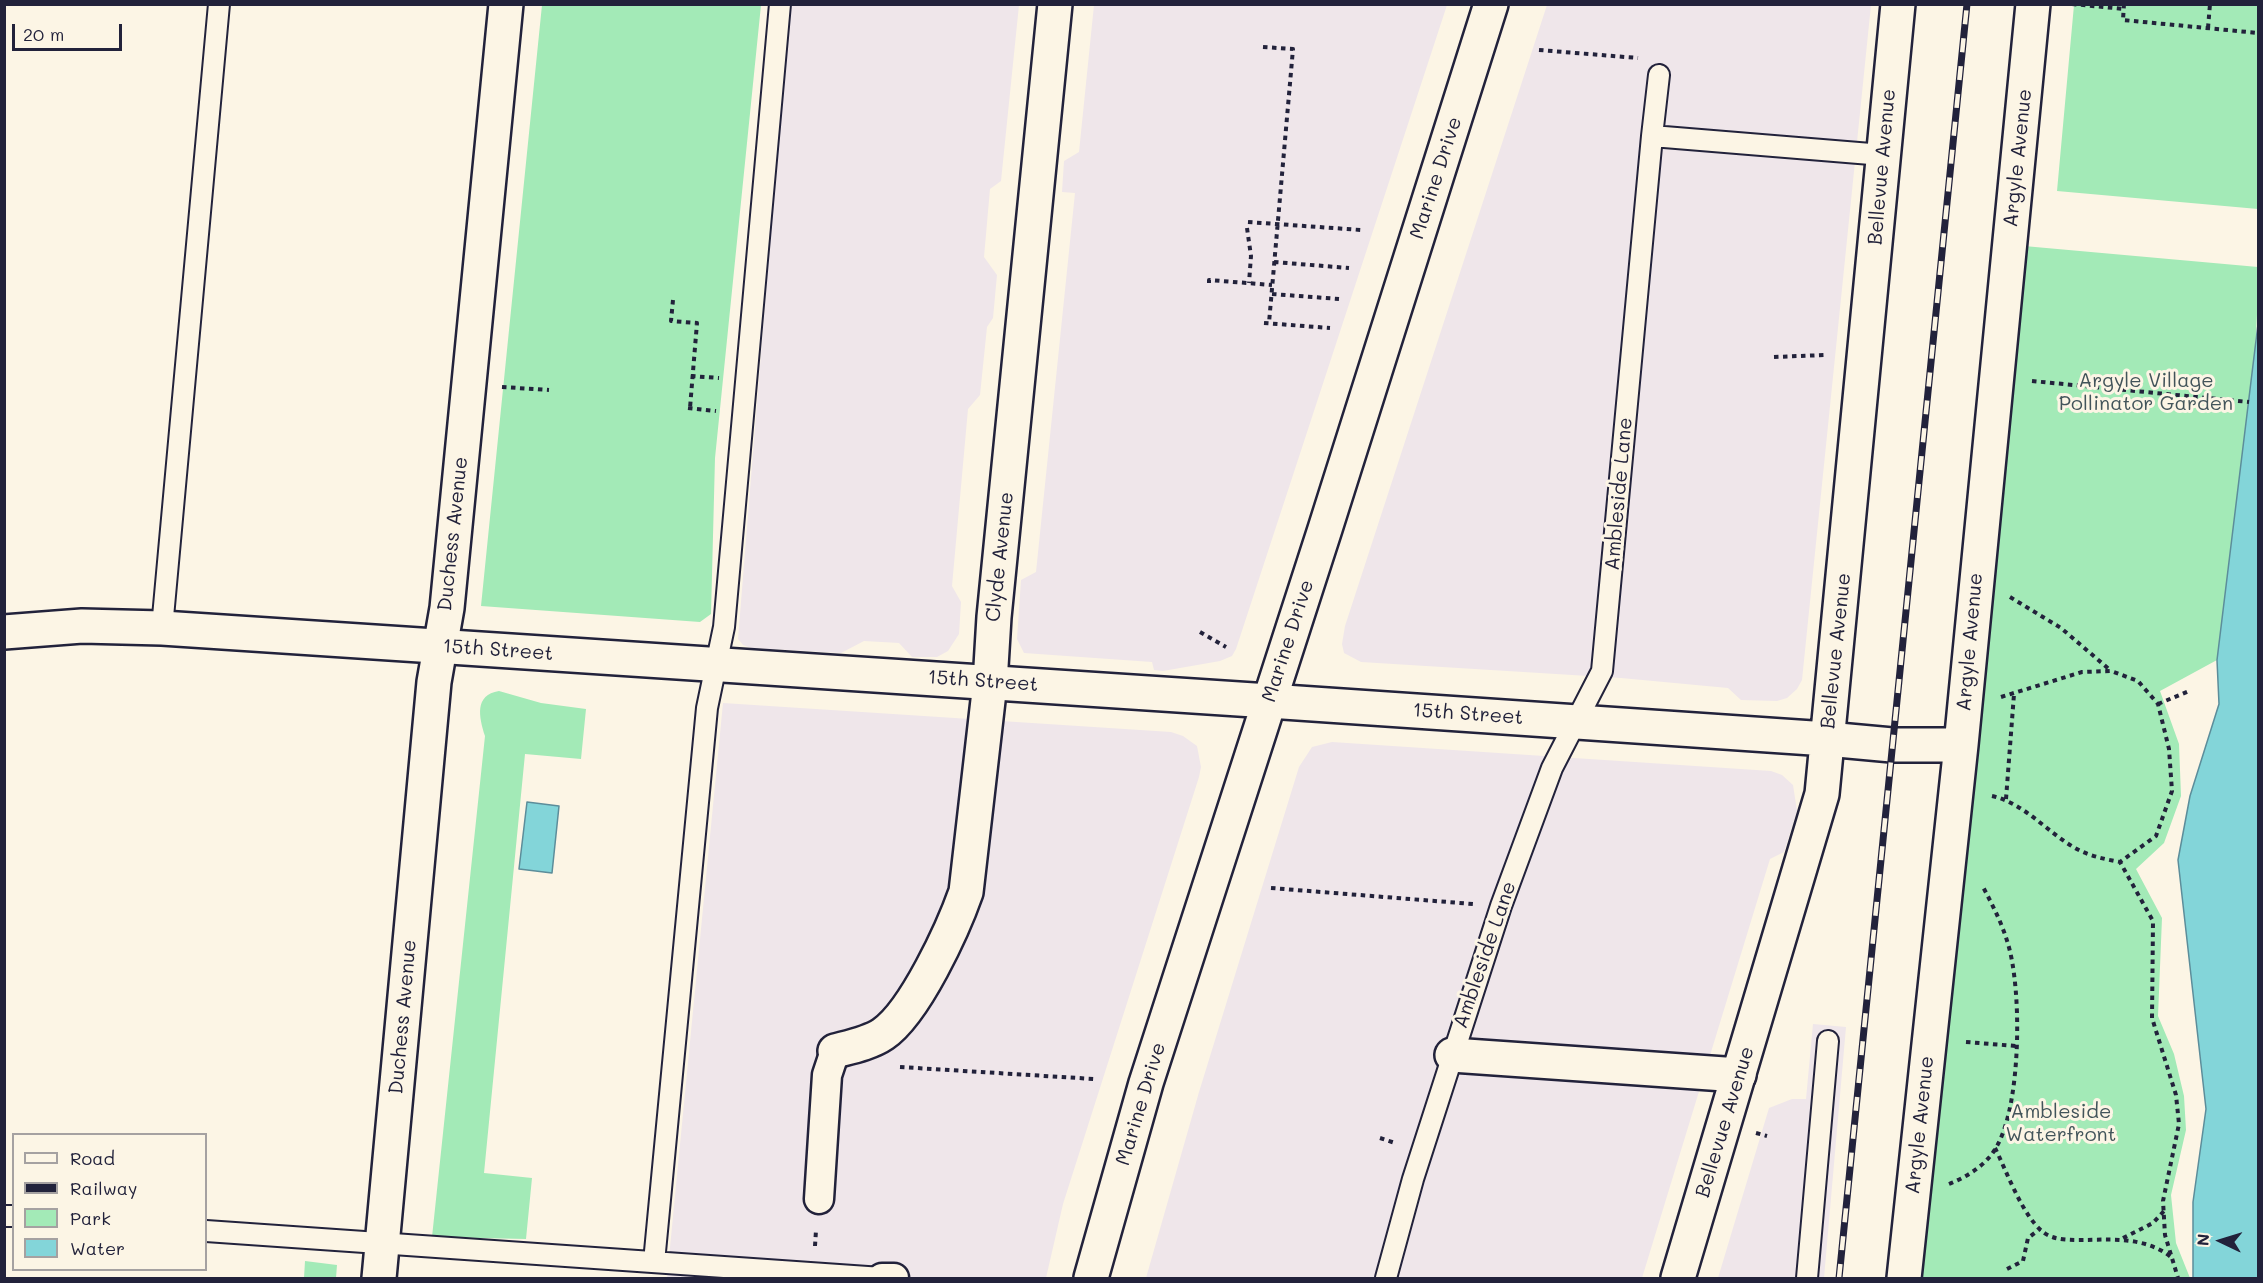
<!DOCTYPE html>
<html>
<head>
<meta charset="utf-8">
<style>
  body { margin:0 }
  #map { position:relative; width:2263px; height:1283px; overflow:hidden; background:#fcf5e5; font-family:Mali,sans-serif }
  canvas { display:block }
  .frame { position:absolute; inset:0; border:6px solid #22223b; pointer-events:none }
  .legend { position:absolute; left:12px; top:1133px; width:195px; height:138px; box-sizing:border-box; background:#fcf5e5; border:2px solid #a5a1a1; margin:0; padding:8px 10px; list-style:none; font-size:18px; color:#22223b }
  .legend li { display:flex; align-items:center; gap:12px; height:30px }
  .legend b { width:30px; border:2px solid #a5a1a1 }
  .north { position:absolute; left:2191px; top:1211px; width:60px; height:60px; -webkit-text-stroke:4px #fcf5e5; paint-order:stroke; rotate:274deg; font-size:16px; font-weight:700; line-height:24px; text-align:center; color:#22223b }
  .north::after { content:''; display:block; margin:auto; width:21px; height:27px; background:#22223b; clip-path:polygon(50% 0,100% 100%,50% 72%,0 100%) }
  .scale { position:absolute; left:12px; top:24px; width:110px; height:27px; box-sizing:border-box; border:3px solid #22223b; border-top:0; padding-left:8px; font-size:18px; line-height:21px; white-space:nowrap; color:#22223b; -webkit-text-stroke:4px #fcf5e5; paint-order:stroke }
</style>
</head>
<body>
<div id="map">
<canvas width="2263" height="1283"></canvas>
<div class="frame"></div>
<ul class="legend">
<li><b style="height:8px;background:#fcf5e5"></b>Road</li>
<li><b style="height:8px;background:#22223b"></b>Railway</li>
<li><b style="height:16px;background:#a3eab7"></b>Park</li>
<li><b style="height:16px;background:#83d5d9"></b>Water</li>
</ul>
<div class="north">N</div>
<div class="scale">20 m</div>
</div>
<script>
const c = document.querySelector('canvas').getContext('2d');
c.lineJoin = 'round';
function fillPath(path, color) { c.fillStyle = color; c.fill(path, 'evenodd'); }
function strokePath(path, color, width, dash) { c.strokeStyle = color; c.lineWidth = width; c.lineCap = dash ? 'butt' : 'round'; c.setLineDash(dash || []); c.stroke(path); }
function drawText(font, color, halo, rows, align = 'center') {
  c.font = font + ' Mali,sans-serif'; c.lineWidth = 6; c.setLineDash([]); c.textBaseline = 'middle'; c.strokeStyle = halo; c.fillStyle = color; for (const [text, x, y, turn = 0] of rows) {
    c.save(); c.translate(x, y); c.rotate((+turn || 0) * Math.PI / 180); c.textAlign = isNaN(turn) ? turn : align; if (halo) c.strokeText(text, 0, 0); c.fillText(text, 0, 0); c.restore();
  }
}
fillPath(new Path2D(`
  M 789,5 L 1019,5 L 1001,181 L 990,189 L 984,257 L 997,275 L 993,318 L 987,327 L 980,395 L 968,409 L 952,586 L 961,602 L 959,634 L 948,651 L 937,657 L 912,657 L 899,643 L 864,641 L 841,653 L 751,648 L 743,645 L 738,639 Z
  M 1094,5 L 1447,5 L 1236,649 L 1232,656 L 1220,661 L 1163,671 L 1154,670 L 1152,662 L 1024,653 L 1017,639 L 1021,580 L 1036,572 L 1075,193 L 1062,192 L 1064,161 L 1079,152 Z
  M 1547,5 L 1871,5 L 1802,680 L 1797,689 L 1787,698 L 1777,701 L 1741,700 L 1728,688 L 1621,678 L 1361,662 L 1344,653 L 1342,644 L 1345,626 Z
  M 723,703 L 1171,732 L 1183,736 L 1197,746 L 1201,767 L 1199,777 L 1063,1204 L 1046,1278 L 667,1278 Z
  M 1332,742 L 1771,771 L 1782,775 L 1793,785 L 1797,811 L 1784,852 L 1770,859 L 1642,1278 L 1146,1278 L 1199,1092 L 1299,767 L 1312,747 Z
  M 1813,1024 L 1846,1027 L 1824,1278 L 1718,1278 L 1769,1108 L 1792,1099 L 1806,1099 Z`), '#efe6ea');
fillPath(new Path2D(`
  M 542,5 L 761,5 L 715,458 L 711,614 L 700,622 L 481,606 Z
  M 2074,5 L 2258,5 L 2258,209 L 2057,191 Z
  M 2024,246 L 2258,267 C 2258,398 2234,529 2217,660 L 2160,691 L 2179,744 L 2181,796 L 2164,843 L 2136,869 L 2162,918 L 2158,1016 L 2174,1054 L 2184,1096 L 2186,1130 L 2171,1195 L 2176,1243 L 2190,1278 L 1920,1278 L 1972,805 Z
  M 499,691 L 541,703 L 586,709 L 581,759 L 525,754 L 484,1173 L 532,1178 L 526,1239 L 432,1237 L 485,736 C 479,717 474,695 499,691 Z
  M 305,1261 L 337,1265 L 336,1278 L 304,1278 Z`), '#a3eab7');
const water = new Path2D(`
  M 2258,324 L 2258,1278 L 2193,1278 L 2193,1202 L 2206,1109 L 2178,860 L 2190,796 L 2219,704 L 2217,660 Z
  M 527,802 L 559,806 L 552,873 L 519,869 Z`);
fillPath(water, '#83d5d9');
strokePath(water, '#5c8d9a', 1.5);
const service = new Path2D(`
  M 1652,136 L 1659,75
  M 162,628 L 219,4
  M 4,1216 L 14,1216
  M 206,1231 L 882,1278
  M 654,1262 L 707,708 L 724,627 L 780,4
  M 1386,1278 L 1413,1179 L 1501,906 L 1552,768 L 1602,671 L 1652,136 L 1883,155
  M 1807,1278 L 1828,1041`);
const pedestrian = new Path2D(`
  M 819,1199 L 827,1075 L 835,1051
  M 882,1278 L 894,1278`);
const minor = new Path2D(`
  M 1827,739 L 1892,745 L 1961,745
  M 835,1051 C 850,1047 870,1043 883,1034 C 915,1012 953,929 966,892 L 990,683 L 994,617 L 1055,4
  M 1452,1055 L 1739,1075
  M 379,1278 L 434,682 L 447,608 L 506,4
  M 1904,1278 L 1961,745 L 2033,4`);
const tertiary = new Path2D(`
  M 1269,701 L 1827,739
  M 1678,1278 L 1822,794 L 1898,4`);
const secondary = new Path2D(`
  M 4,632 L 82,626 L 162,628 L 1269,701
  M 1091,1278 L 1146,1083 L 1325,529 L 1491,4`);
strokePath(service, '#22223b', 24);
strokePath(pedestrian, '#22223b', 33);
strokePath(minor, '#22223b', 38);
strokePath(tertiary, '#22223b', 38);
strokePath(secondary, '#22223b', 38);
strokePath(new Path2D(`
  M 2072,4 L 2124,9
  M 2124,4 L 2123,20 L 2258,33
  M 2208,28 L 2210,4
  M 1263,47 L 1293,49 L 1269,323
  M 1539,50 L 1638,58
  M 1248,222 L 1361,230
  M 1247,228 L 1251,256 L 1249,283
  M 1274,262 L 1349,268
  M 1209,283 L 1209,280 L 1272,285
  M 1272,294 L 1339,299
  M 673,300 L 671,321 L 697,323 L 690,408
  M 1264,323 L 1330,328
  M 1774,357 L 1824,355
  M 691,376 L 719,378
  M 2032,381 L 2249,402
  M 502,387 L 549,390
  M 688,408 L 716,411
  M 2010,597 L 2061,628 L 2110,670
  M 1200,632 L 1226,647
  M 2001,697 L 2082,672 L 2111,671 L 2138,681 L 2158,704 L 2169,749 L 2172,791 L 2156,836 L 2120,862
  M 2158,704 L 2189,691
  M 1992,796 C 2024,803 2047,832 2075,848 C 2089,856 2104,859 2120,862 L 2153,921 L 2152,1018 L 2176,1095 L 2179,1124 L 2163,1201 L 2165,1235 L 2178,1278
  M 2006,799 L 2014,694
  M 1271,888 L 1473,904
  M 1966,1042 L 2016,1046
  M 900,1067 L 1094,1079
  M 1756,1133 L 1767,1136
  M 1380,1138 L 1395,1143
  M 1995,1148 C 2007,1172 2022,1215 2043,1232 C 2067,1252 2129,1224 2171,1257
  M 1949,1184 C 1969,1176 1989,1163 1998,1144 C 2021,1101 2022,990 2008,944 C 2002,923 1992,904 1982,885
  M 2123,1238 L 2153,1223 L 2164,1211
  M 815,1246 L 816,1230
  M 2007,1269 L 2023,1261 L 2028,1238 L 2040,1229`), '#22223b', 4, [4.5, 4.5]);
strokePath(service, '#fcf5e5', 20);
strokePath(pedestrian, '#fcf5e5', 28);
strokePath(minor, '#fcf5e5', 33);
strokePath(tertiary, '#fcf5e5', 33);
strokePath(secondary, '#fcf5e5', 33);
const rail = new Path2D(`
  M 1839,1278 L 1967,4`);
strokePath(rail, '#22223b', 7);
strokePath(rail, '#fcf5e5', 4.5, [14]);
drawText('20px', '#22223b', '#fcf5e5', [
  ["Argyle Avenue",2018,158,-84],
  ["Bellevue Avenue",1882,167,-85],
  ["Marine Drive",1436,178,-72],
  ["Ambleside Lane",1619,494,-85],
  ["Duchess Avenue",453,534,-84],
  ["Clyde Avenue",1000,557,-84],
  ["Marine Drive",1288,641,-72],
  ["Argyle Avenue",1970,642,-85],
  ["15th Street",498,650,4],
  ["Bellevue Avenue",1836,651,-84],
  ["15th Street",983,681,4],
  ["15th Street",1468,714,4],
  ["Ambleside Lane",1485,955,-71],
  ["Duchess Avenue",403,1017,-85],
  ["Marine Drive",1141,1104,-73],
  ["Bellevue Avenue",1725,1122,-73],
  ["Argyle Avenue",1920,1125,-84]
]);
drawText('20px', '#42545a', '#fcf5e5', [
  ["Argyle Village",2146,381],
  ["Pollinator Garden",2146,404],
  ["Ambleside",2061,1112],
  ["Waterfront",2061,1135]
]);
</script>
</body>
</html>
